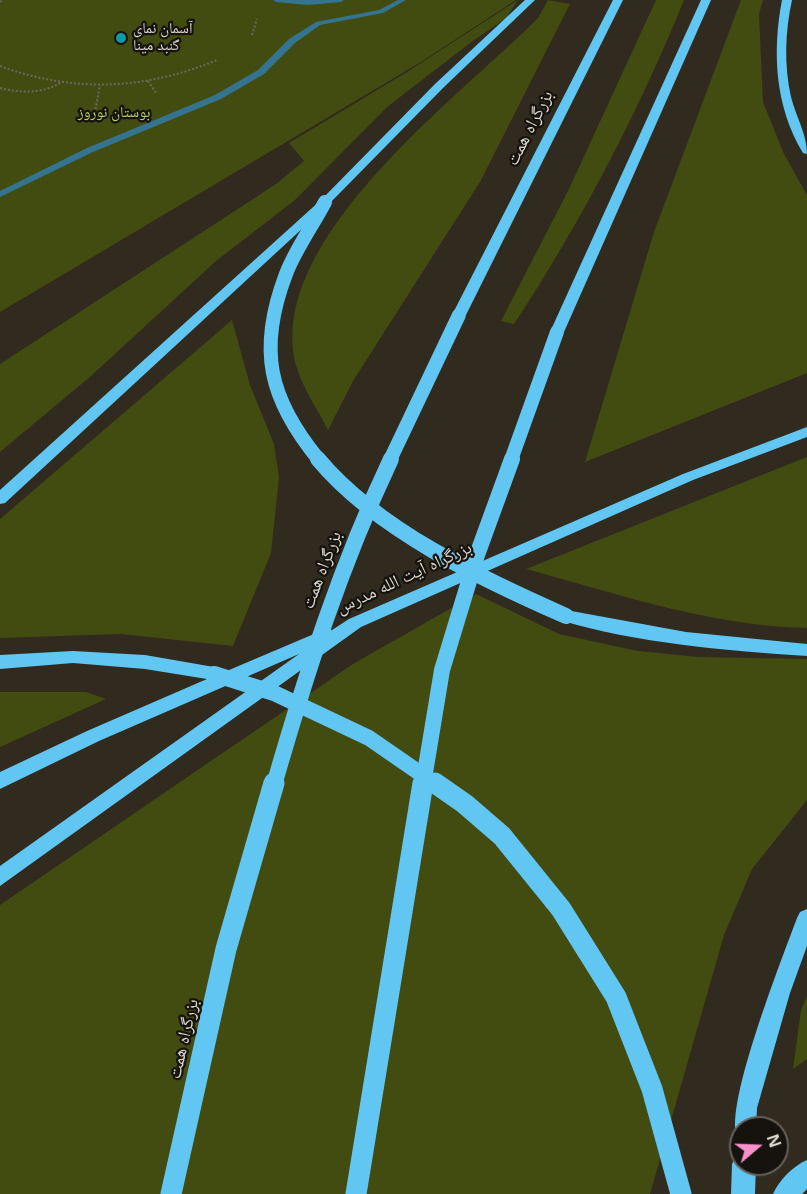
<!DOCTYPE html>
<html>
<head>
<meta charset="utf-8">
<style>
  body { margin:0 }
  #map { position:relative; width:807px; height:1194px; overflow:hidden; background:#312a1f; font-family:"Open Sans",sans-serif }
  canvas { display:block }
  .north { position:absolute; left:729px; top:1116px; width:60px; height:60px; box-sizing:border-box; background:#16130e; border:2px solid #64615b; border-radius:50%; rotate:71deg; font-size:16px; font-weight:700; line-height:24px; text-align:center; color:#dad6cf }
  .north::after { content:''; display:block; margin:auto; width:21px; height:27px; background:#f890cc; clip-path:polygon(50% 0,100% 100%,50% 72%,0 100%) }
</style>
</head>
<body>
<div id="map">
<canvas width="807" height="1194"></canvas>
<div class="north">N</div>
</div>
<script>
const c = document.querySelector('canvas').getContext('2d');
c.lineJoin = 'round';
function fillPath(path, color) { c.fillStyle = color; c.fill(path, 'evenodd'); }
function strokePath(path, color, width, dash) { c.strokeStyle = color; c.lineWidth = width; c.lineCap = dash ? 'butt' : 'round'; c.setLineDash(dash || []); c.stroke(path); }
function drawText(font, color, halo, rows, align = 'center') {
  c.font = font + ' "Open Sans","Noto Naskh Arabic",sans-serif'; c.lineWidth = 4.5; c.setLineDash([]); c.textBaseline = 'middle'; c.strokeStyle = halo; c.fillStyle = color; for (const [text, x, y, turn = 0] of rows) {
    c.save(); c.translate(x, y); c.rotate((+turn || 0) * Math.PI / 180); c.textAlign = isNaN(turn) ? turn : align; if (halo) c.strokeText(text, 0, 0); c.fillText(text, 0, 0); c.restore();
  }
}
fillPath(new Path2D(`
  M 0,0 L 516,0 L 421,62 L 0,312 Z
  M 518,0 L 506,18 L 470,43 L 387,107 L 295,200 L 216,261 L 91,376 L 0,452 L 0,364 L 276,184 L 304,161 L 289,143 L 407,72 Z
  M 548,0 L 570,4 L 480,182 L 353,381 L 328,430 C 318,410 303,389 297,368 C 261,242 461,96 538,18 Z
  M 656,0 L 684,0 C 640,109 579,226 514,324 L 501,321 L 569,189 Z
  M 741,0 L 763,0 L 759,14 L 763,102 L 784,154 L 807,195 L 807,373 L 585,462 L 654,232 Z
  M 232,320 L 250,385 L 274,444 L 279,477 L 271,553 L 233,646 L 121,634 L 0,638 L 0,519 Z
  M 807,457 L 807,628 C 711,626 618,594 526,569 Z
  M 476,594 L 559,634 L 638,651 L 699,657 L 807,659 L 807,800 L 752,869 L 724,935 L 650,1194 L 0,1194 L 0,905 L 353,664 Z
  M 0,692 L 86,692 L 106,699 L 0,747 Z
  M 807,996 L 807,1059 L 793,1069 L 801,1010 Z`), '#424c10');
strokePath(new Path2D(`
  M 0,2 L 3,0
  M 252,35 L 257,19
  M 0,66 C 73,93 145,90 217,60
  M 148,81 L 156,93
  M 0,88 C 21,93 41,94 60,83
  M 94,117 L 100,85`), '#6d685e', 2, [2, 2]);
fillPath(new Path2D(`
  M 273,0 L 344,0 L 341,2 L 308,5 L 276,2 Z
  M 398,0 L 406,0 L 383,13 L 320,25 L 295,43 L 264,74 L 221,99 L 93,152 L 0,197 L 0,191 L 87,148 L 215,95 L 258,70 L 289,39 L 316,22 L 379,10 Z`), '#347490');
fillPath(new Path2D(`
  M 525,0 L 535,0 L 443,88 L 330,203 L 5,503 L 0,504 L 0,490 L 322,199 L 435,84 Z
  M 613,0 L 623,0 L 466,315 L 459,319 L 454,318 L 452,315 Z
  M 701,0 L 711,0 L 564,332 L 557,336 L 552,335 L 550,332 Z
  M 782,0 L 792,0 C 785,32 784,65 791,97 C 796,117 807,134 807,154 L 803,153 C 775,107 772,52 782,0 Z
  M 807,427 L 807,437 L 693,480 L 361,627 L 0,886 L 0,866 L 299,654 L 99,741 L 0,789 L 0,772 L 87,731 L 207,679 L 145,669 L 73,663 L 0,669 L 0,655 L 73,651 L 145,655 L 214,667 L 222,673 L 321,631 L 332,630 L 349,619 L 683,474 Z
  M 566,610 L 686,632 L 807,644 L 807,656 C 728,651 635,643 560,620 L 558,616 L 560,612 Z
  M 807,909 L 807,946 L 790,993 L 757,1108 L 756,1128 L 741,1128 L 741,1138 L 737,1136 C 724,1105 783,956 797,918 L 800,912 Z
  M 741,1154 L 741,1164 L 756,1164 L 755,1194 L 731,1194 L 732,1164 L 736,1156 Z
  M 807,1160 L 807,1189 L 802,1194 L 773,1194 C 779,1180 793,1166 807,1160 Z`), '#61c6f1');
strokePath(new Path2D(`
  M 325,204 L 326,201`), '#61c6f1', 10);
strokePath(new Path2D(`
  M 319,460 C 269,399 257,350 286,274 C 295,250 313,225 325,202
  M 390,460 L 459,315
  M 511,460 L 557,332`), '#61c6f1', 14);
strokePath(new Path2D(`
  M 318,459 C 377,530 482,579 566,616
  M 214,674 L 274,693 L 369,738 L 437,785
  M 274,785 C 307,671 340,567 391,459
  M 423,785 L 442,670 L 477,555 L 512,459`), '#61c6f1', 16);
strokePath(new Path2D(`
  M 435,783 L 465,804 L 502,836 L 561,909 L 616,997 L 652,1089 L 681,1194
  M 171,1194 L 226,949 L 274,783
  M 356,1194 L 423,783`), '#61c6f1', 21);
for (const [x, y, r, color] of [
  [121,38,6,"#0f9aa8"]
]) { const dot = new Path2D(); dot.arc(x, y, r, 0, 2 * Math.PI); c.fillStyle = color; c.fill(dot); strokePath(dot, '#16130e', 2); }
drawText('15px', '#dad6cf', '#16130e', [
  ["آسمان نمای",133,29],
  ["گنبد مینا",133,46]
], 'left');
drawText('15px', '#bcd35f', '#16130e', [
  ["بوستان نوروز",114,113]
]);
drawText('18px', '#dad6cf', '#16130e', [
  ["بزرگراه همت",530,128,-63],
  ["بزرگراه همت",322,570,-69],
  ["بزرگراه آیت الله مدرس",404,578,-25],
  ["بزرگراه همت",184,1039,-77]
]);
</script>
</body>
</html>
